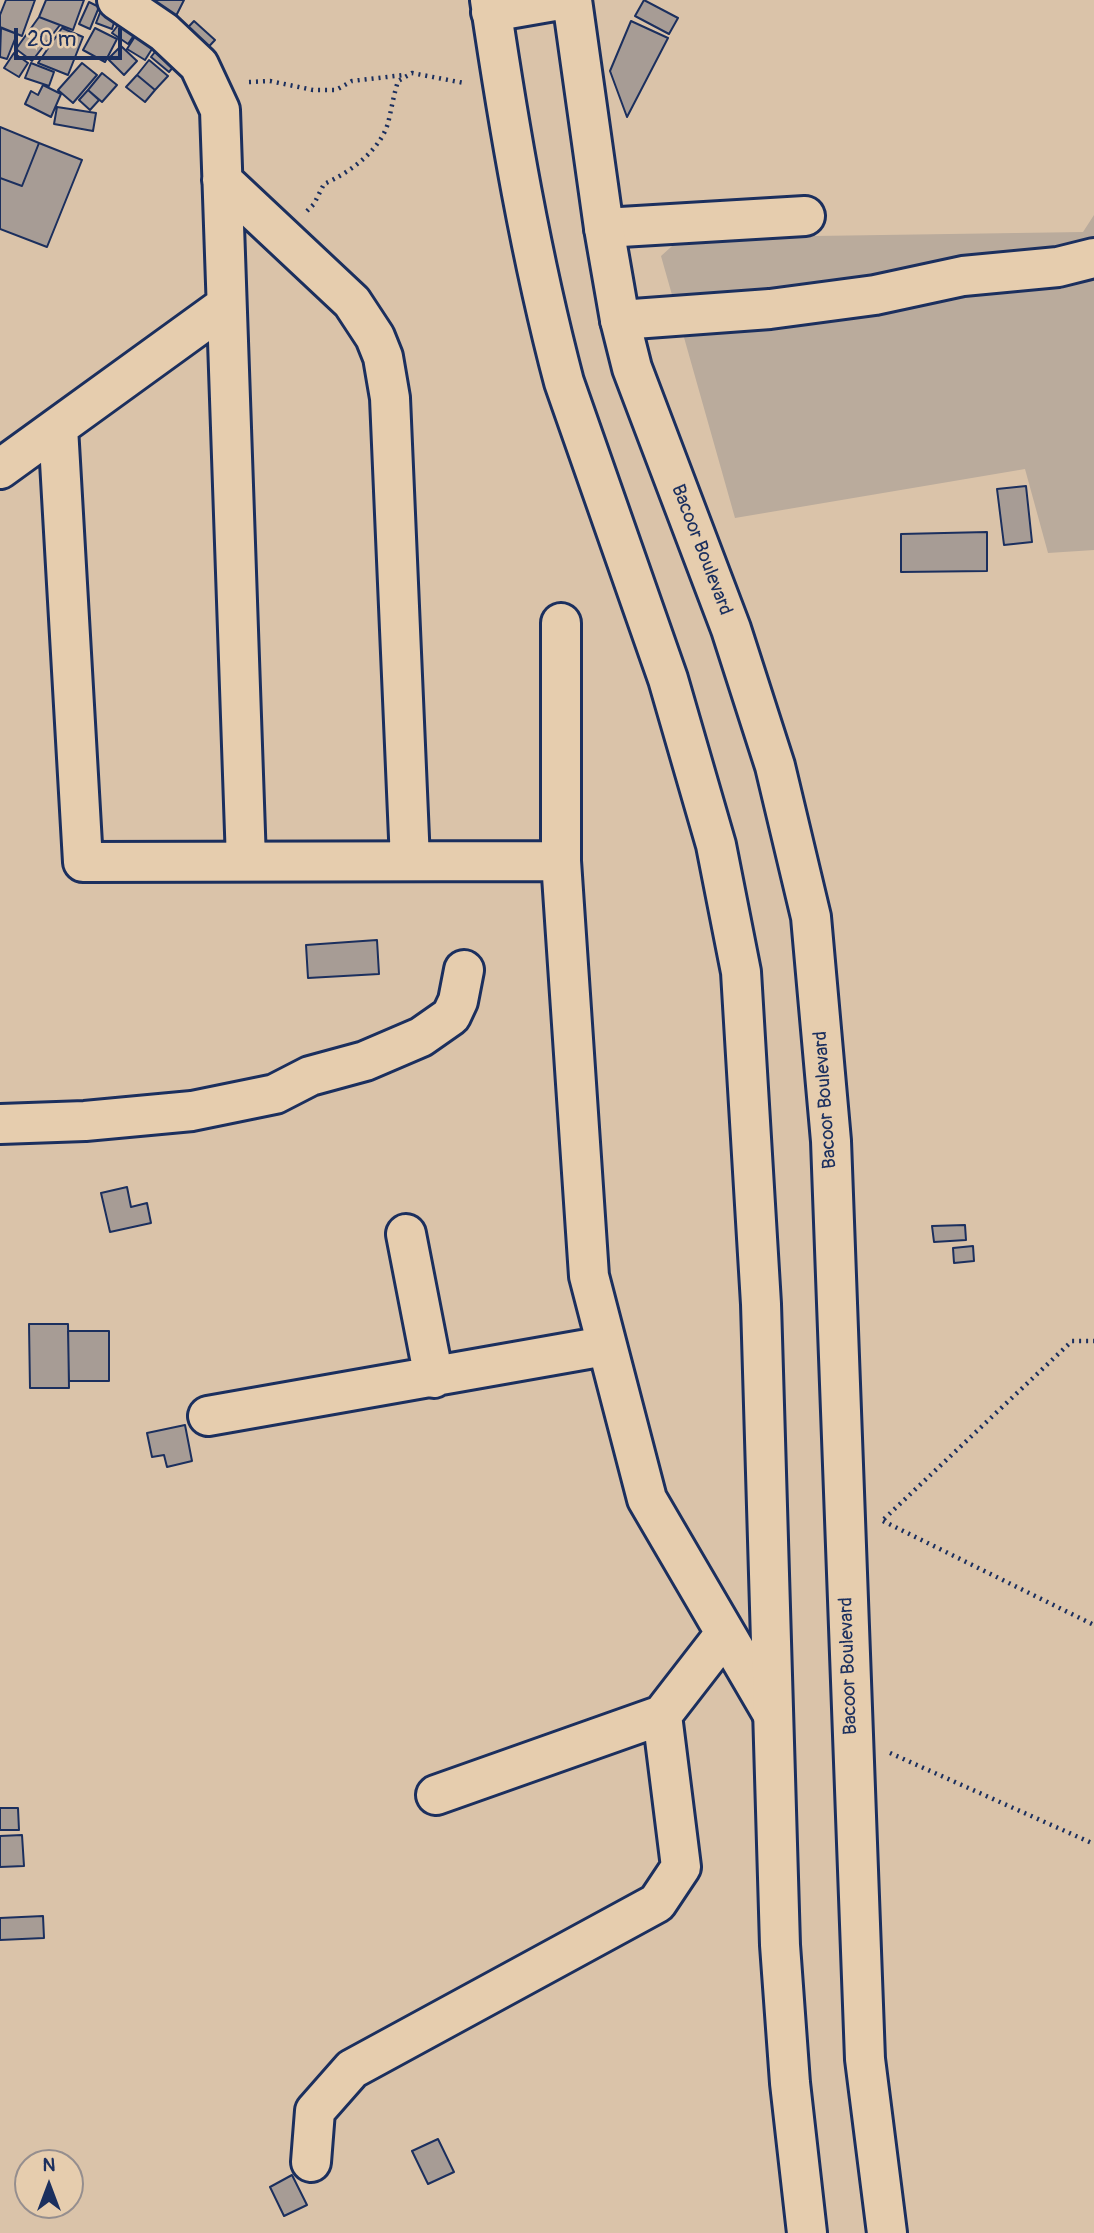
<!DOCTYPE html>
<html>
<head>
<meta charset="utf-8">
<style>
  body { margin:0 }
  #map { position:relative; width:1094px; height:2233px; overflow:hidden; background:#dac3a9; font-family:Pangolin,sans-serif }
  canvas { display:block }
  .north { position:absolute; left:14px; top:2149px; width:70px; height:70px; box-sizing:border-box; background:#e6cdae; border:2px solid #958e8e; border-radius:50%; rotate:0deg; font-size:19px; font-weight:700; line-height:28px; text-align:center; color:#1b2f5e }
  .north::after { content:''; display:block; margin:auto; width:24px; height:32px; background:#1b2f5e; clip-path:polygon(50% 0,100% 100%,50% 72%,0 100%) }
  .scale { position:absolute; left:14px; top:28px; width:108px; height:32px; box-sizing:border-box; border:4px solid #1b2f5e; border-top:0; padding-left:9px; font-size:21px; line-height:24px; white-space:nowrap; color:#1b2f5e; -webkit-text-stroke:5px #e6cdae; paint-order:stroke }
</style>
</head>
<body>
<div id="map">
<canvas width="1094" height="2233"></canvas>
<div class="north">N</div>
<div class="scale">20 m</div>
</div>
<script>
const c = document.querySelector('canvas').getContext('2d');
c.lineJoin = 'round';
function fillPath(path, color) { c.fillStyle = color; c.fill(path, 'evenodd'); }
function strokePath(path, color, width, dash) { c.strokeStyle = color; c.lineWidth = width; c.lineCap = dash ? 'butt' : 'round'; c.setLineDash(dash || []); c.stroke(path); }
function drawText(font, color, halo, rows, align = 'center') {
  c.font = font + ' Pangolin,sans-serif'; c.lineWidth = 6; c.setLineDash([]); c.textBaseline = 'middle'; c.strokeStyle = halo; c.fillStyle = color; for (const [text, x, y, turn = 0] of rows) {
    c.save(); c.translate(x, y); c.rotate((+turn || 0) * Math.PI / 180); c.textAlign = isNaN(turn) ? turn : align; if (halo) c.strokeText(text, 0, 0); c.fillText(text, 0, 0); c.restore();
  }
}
fillPath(new Path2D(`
  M 1094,215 L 1094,550 L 1048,553 L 1025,469 L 735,518 L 661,256 L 681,238 L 1083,232 Z`), '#baab9c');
const building = new Path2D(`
  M 6,0 L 35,0 L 22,36 L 0,27 L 0,15 Z
  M 46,0 L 84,0 L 73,30 L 39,17 Z
  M 155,0 L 184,0 L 171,26 L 148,15 Z
  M 644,0 L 678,18 L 669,34 L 635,16 Z
  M 89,2 L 99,7 L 90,29 L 79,24 Z
  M 103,5 L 118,10 L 112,29 L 96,23 Z
  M 39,17 L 60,25 L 32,61 L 16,49 Z
  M 124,17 L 139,28 L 128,44 L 112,33 Z
  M 194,21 L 215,40 L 198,58 L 177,39 Z
  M 631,21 L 668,38 L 627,117 L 610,71 Z
  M 141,27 L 159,38 L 145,60 L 127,49 Z
  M 1,28 L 17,34 L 7,59 L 0,57 Z
  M 62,28 L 83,37 L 68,75 L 38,63 Z
  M 95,28 L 117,39 L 105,62 L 83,50 Z
  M 165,39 L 184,54 L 169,72 L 151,57 Z
  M 121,46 L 137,61 L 124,75 L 108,59 Z
  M 14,53 L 28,63 L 19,77 L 4,68 Z
  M 149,60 L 168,76 L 155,90 L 137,75 Z
  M 31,63 L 54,72 L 49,86 L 25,78 Z
  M 82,63 L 97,75 L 73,103 L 58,90 Z
  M 102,73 L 117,85 L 102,102 L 88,90 Z
  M 137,75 L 155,90 L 145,102 L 126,87 Z
  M 43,85 L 61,94 L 51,117 L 25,104 L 31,91 L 38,95 Z
  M 88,90 L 99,100 L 90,110 L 79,100 Z
  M 57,107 L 96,113 L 93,131 L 54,124 Z
  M 0,127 L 39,143 L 22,186 L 0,178 Z
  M 39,143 L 82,160 L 47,247 L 0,229 L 0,178 L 22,186 Z
  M 1026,486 L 1032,542 L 1004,545 L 997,489 Z
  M 987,532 L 987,571 L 901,572 L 901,534 Z
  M 377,940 L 379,974 L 308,978 L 306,945 Z
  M 127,1187 L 131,1207 L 147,1203 L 151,1223 L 110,1232 L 101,1193 Z
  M 965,1225 L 966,1240 L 934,1242 L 932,1226 Z
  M 973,1246 L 974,1261 L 954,1263 L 953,1248 Z
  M 29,1324 L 68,1324 L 69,1388 L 30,1388 Z
  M 68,1331 L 109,1331 L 109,1381 L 69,1381 Z
  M 185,1425 L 192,1461 L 167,1467 L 164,1455 L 152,1457 L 147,1433 Z
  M 0,1808 L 18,1808 L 19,1830 L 0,1830 Z
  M 22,1835 L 24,1866 L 0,1867 L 0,1836 Z
  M 43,1916 L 44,1938 L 0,1940 L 0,1918 Z
  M 438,2139 L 454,2172 L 428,2184 L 412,2151 Z
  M 292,2175 L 307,2205 L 284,2216 L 270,2187 Z`);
fillPath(building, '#a79c95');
strokePath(building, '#1b2f5e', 2);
const minor = new Path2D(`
  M 117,0 L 164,32 L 199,65 L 220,110 L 246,861
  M 222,180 L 352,302 L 375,337 L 383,357 L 390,398 L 410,861
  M 604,228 L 805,216
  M 620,320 L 770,309 L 875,295 L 963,276 L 1058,267 L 1094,258
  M 58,427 L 83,862 L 561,861
  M 0,469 L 225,306
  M 561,623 L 561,861 L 589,1276 L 647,1499 L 772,1713
  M 0,1124 L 85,1121 L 192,1111 L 275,1094 L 310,1076 L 365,1061 L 421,1037 L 451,1016 L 458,1001 L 464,970
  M 406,1234 L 434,1378
  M 208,1416 L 605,1346
  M 436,1795 L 662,1715 L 724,1635
  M 311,2162 L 315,2111 L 352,2069 L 657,1903 L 681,1867 L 662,1715`);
const major = new Path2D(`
  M 490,0 C 509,128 531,257 564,382 L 668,679 L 716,845 L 741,972 L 761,1304 L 780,1945 L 790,2083 L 807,2233
  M 572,0 L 604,228 L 620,320 L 632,368 L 731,629 L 775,766 L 811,917 L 831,1141 L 865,2059 L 887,2233
  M 491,12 L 560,0`);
strokePath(minor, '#1b2f5e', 44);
strokePath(major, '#1b2f5e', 44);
strokePath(new Path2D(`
  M 249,82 L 270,81 L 313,90 L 336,90 L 352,81 L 404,75
  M 307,211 L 314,204 L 324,184 C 349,173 383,149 389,119 C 392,106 394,94 398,81 L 412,73 L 464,83
  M 884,1519 L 1072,1341 L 1094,1341
  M 883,1521 L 1094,1625
  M 890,1753 L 1094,1844`), '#1b2f5e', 4.5, [2, 5]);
strokePath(minor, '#e6cdae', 38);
strokePath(major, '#e6cdae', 38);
drawText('19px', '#1b2f5e', '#e6cdae', [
  ["Bacoor Boulevard",701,550,69],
  ["Bacoor Boulevard",826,1100,-94],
  ["Bacoor Boulevard",849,1666,-92]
]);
</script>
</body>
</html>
